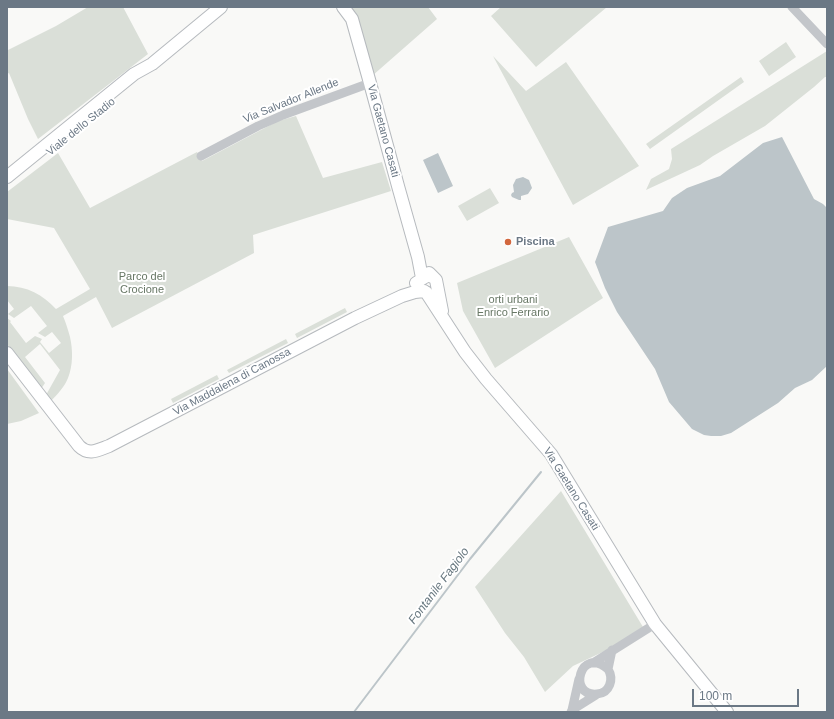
<!DOCTYPE html>
<html>
<head>
<meta charset="utf-8">
<style>
  body { margin:0 }
  #map { position:relative; width:834px; height:719px; overflow:hidden; background:#f9f9f7; font-family:Helvetica,sans-serif }
  canvas { display:block }
  .frame { position:absolute; inset:0; border:8px solid #6b7885; pointer-events:none }
  .scale { position:absolute; left:692px; top:689px; width:107px; height:18px; box-sizing:border-box; border:2px solid #6b7885; border-top:0; padding-left:5px; font-size:12px; line-height:14px; white-space:nowrap; color:#6b7885; -webkit-text-stroke:3px #fff; paint-order:stroke }
</style>
</head>
<body>
<div id="map">
<canvas width="834" height="719"></canvas>
<div class="frame"></div>
<div class="scale">100 m</div>
</div>
<script>
const c = document.querySelector('canvas').getContext('2d');
c.lineJoin = 'round';
function fillPath(path, color) { c.fillStyle = color; c.fill(path, 'evenodd'); }
function strokePath(path, color, width, dash) { c.strokeStyle = color; c.lineWidth = width; c.lineCap = dash ? 'butt' : 'round'; c.setLineDash(dash || []); c.stroke(path); }
function drawText(font, color, halo, rows, align = 'center') {
  c.font = font + ' Helvetica,sans-serif'; c.lineWidth = 4; c.setLineDash([]); c.textBaseline = 'middle'; c.strokeStyle = halo; c.fillStyle = color; for (const [text, x, y, turn = 0] of rows) {
    c.save(); c.translate(x, y); c.rotate((+turn || 0) * Math.PI / 180); c.textAlign = isNaN(turn) ? turn : align; if (halo) c.strokeText(text, 0, 0); c.fillText(text, 0, 0); c.restore();
  }
}
fillPath(new Path2D(`
  M 88,7 L 123,7 L 148,54 L 38,139 L 28,119 L 9,73 L 7,74 L 7,50 L 8,50 L 56,26 Z
  M 349,7 L 428,7 L 437,19 L 372,76 Z
  M 501,7 L 607,7 L 536,67 L 491,16 Z
  M 786,42 L 796,57 L 769,76 L 759,61 Z
  M 827,51 L 827,77 L 825,77 L 814,87 L 765,126 L 713,156 L 700,165 L 646,190 L 651,179 L 669,169 L 672,159 L 671,149 Z
  M 493,56 L 526,91 L 566,62 L 639,166 L 573,205 Z
  M 741,77 L 744,82 L 650,149 L 646,144 Z
  M 296,116 L 323,178 L 382,162 L 391,191 L 253,235 L 254,253 L 112,328 L 96,297 L 63,316 C 66,323 68,330 70,337 C 73,350 73,366 68,378 C 65,386 57,395 51,401 L 46,395 L 60,370 L 40,344 L 25,357 L 45,383 L 41,389 L 7,344 L 7,318 L 11,321 L 10,322 L 26,343 L 35,336 L 42,339 L 40,342 L 49,353 L 61,343 L 52,332 L 45,337 L 38,333 L 47,326 L 31,306 L 14,318 L 8,314 L 14,309 L 7,300 L 7,286 C 27,286 43,295 56,309 L 90,289 L 54,228 L 7,219 L 7,192 L 58,153 L 90,208 L 197,152 L 202,161 L 278,121 Z
  M 490,188 L 499,203 L 467,221 L 458,206 Z
  M 569,237 L 603,298 L 495,368 L 463,311 L 457,283 Z
  M 345,308 L 347,312 L 297,338 L 295,334 Z
  M 286,339 L 288,343 L 229,373 L 227,370 Z
  M 7,369 L 39,413 L 21,421 L 7,424 Z
  M 217,375 L 219,379 L 173,403 L 171,399 Z
  M 561,491 L 643,627 L 609,649 L 573,666 L 545,692 L 524,657 L 505,633 L 475,587 Z`), '#dadfd8');
fillPath(new Path2D(`
  M 782,137 L 814,199 L 823,204 L 827,208 L 827,366 L 812,380 L 795,388 L 778,403 L 731,433 L 721,436 L 711,436 L 704,435 L 692,429 L 669,402 L 655,369 L 617,312 L 605,288 L 595,262 L 608,227 L 663,211 L 672,198 L 687,188 L 720,176 L 763,143 Z
  M 438,153 L 453,186 L 438,193 L 423,160 Z
  M 523,177 L 529,180 L 532,188 L 528,194 L 521,196 L 521,200 L 519,200 L 512,197 L 511,195 L 512,193 L 514,192 L 513,185 L 516,179 Z`), '#bcc5c9');
strokePath(new Path2D(`
  M 354,712 L 470,559 L 541,472`), '#bcc5c9', 2);
const secondary = new Path2D(`
  M 343,7 L 352,19 L 370,83 L 398,186 L 418,257 L 422,278
  M 7,177 L 134,74 L 152,64 L 221,7
  M 429,273 L 436,280 L 442,311
  M 416,283 C 423,279 426,273 434,278
  M 426,292 L 465,352 L 486,379 L 551,454 L 655,624 L 727,712
  M 7,353 L 79,446 C 89,456 98,450 109,446 L 355,318 L 402,296 L 415,292 L 424,291`);
strokePath(secondary, '#b6babe', 14);
strokePath(new Path2D(`
  M 792,7 L 827,44
  M 201,156 L 258,126 L 283,115 L 370,83
  M 593,663 L 655,624
  M 608,669 C 580,645 567,697 597,694 C 610,693 614,679 608,669 L 612,650
  M 572,710 L 596,695
  M 571,712 L 572,710 L 579,679`), '#c3c6ca', 9);
strokePath(secondary, '#fff', 12);
for (const [x, y, r, color] of [
  [508,242,4,"#d2673d"]
]) { const dot = new Path2D(); dot.arc(x, y, r, 0, 2 * Math.PI); c.fillStyle = color; c.fill(dot); strokePath(dot, '#fff', 1.5); }
drawText('11px', '#6b7885', '#fff', [
  ["Via Salvador Allende",291,101,-22],
  ["Viale dello Stadio",81,127,-39],
  ["Via Gaetano Casati",383,131,75],
  ["Via Maddalena di Canossa",232,382,-28],
  ["Via Gaetano Casati",571,489,58]
]);
drawText('bold 11px', '#6b7885', '#fff', [
  ["Piscina",516,242]
], 'left');
drawText('11px', '#677765', '#fff', [
  ["Parco del",142,277],
  ["Crocione",142,290],
  ["orti urbani",513,300],
  ["Enrico Ferrario",513,313]
]);
drawText('italic 12px', '#67777f', '#fff', [
  ["Fontanile Fagiolo",439,586,-53]
]);
</script>
</body>
</html>
